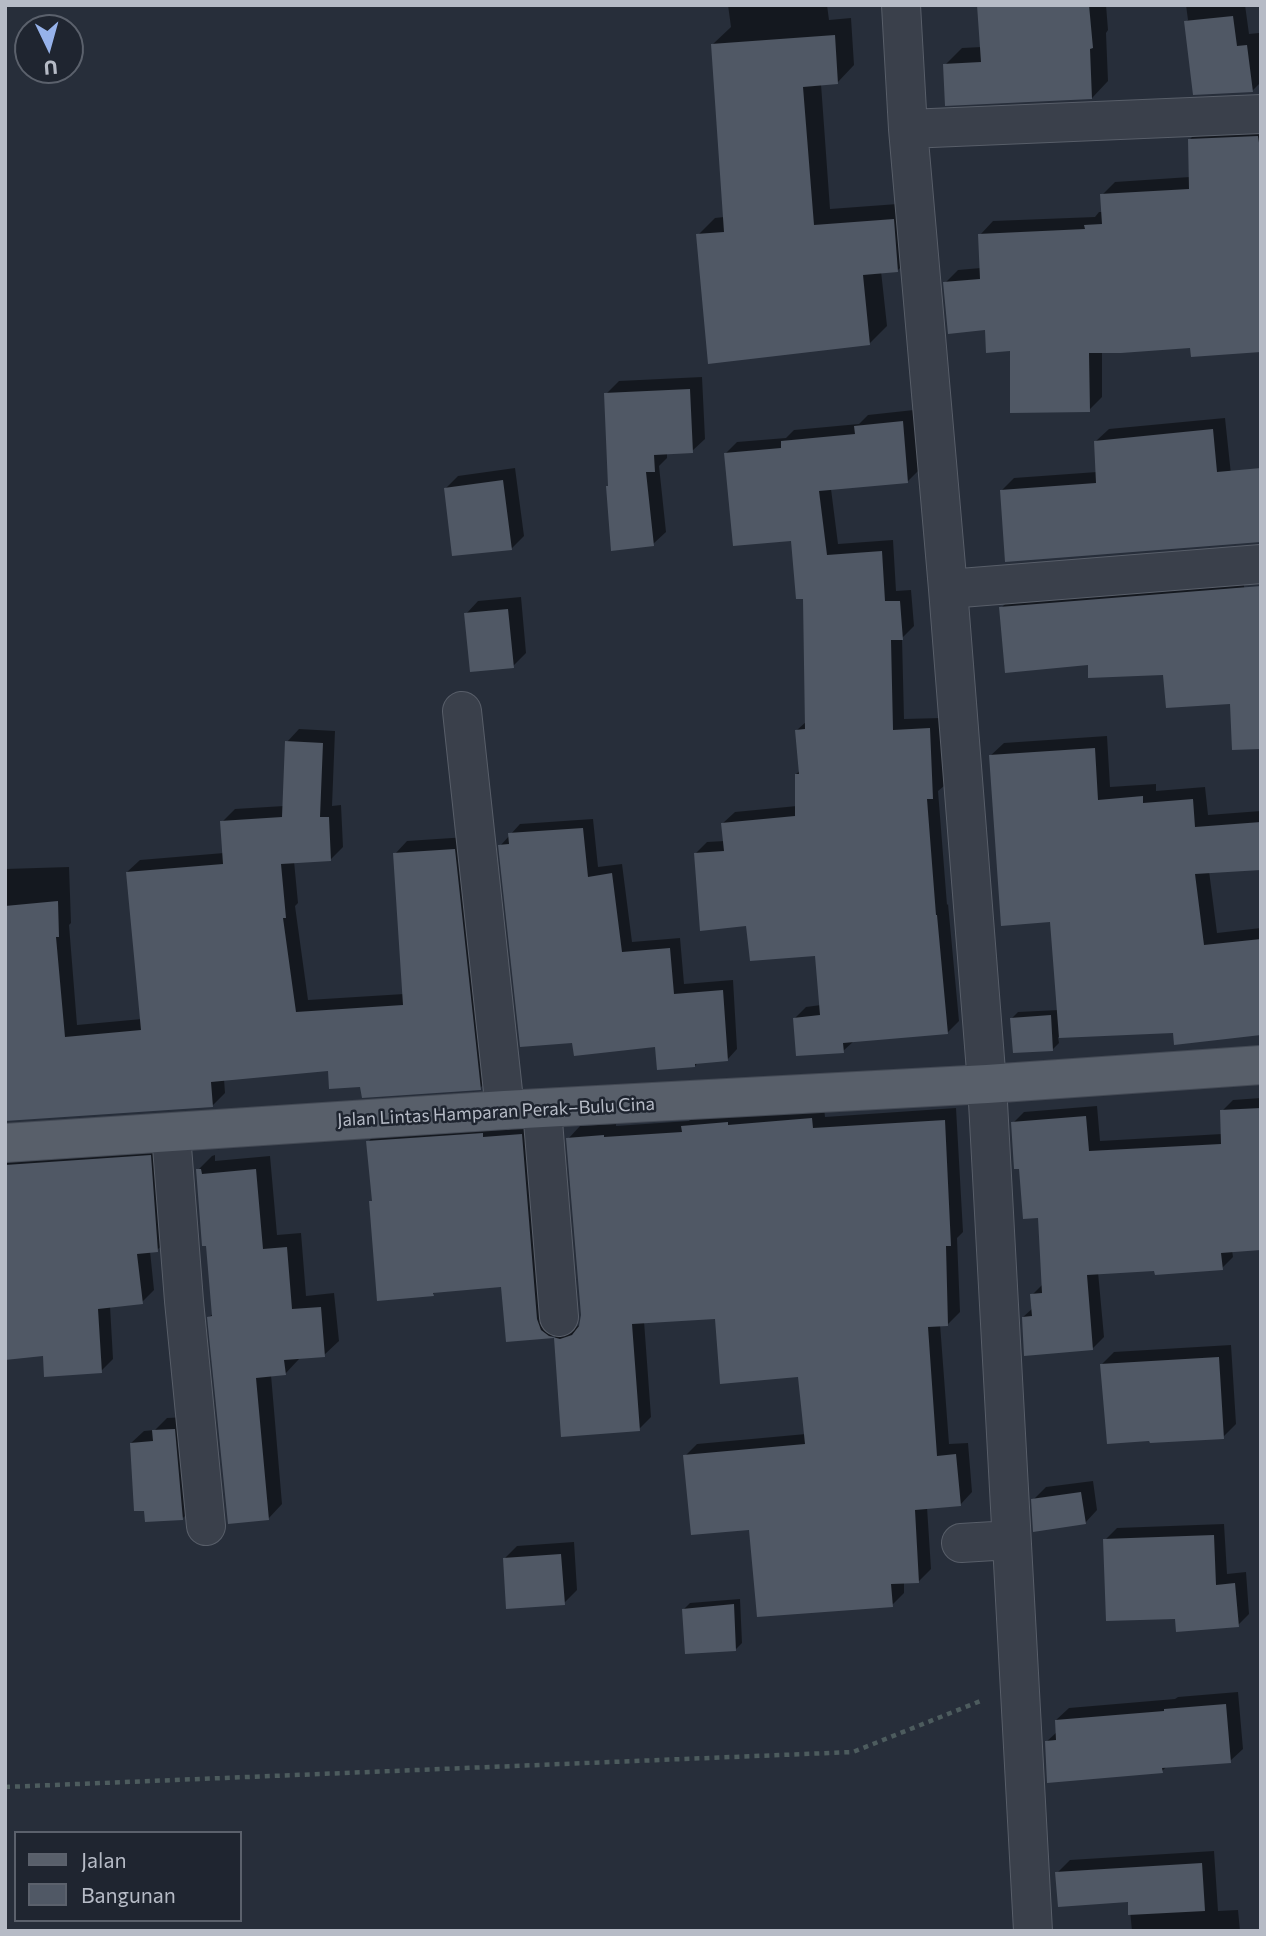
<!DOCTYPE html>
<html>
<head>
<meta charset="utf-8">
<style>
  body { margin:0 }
  #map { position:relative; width:1266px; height:1936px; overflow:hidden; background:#272e3a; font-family:Commissioner,sans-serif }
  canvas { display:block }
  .frame { position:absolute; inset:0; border:7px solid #b6bbc6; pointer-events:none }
  .legend { position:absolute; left:14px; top:1831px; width:228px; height:91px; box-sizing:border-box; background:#1f2530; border:2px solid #5b616c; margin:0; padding:9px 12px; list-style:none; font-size:21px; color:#b6bbc6 }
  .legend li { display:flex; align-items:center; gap:14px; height:35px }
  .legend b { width:35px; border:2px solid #5b616c }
  .north { position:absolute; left:14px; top:14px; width:70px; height:70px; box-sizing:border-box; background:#1f2530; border:2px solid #5b616c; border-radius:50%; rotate:175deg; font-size:19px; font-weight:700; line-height:28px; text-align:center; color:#b6bbc6 }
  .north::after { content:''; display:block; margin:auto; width:24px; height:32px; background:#96b2ea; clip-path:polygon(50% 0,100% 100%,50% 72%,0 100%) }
</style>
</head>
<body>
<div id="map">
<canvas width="1266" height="1936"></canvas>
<div class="frame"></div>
<ul class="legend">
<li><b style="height:9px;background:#585f6a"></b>Jalan</li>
<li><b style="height:19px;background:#505865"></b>Bangunan</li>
</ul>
<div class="north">U</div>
</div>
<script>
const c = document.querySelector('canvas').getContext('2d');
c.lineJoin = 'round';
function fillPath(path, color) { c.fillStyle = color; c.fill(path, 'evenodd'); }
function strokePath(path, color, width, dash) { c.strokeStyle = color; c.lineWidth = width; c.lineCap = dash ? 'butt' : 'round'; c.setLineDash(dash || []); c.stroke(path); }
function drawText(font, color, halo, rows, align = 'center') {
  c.font = font + ' Commissioner,sans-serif'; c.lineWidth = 5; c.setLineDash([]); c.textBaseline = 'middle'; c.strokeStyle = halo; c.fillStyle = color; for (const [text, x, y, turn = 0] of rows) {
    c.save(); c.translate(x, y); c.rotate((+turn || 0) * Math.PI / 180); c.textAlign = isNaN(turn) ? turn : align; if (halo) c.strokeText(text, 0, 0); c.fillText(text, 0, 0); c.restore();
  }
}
fillPath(new Path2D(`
  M 728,5 L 827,5 L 829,20 L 851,18 L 854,65 L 837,83 L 821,84 L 830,209 L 911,203 L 915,253 L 898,270 L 881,271 L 887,326 L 870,343 L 698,235 L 715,218 L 724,217 L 713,44 L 731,27 Z
  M 979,5 L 1106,5 L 1108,30 L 1106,33 L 1108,81 L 1092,98 L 945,65 L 962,48 L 982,47 Z
  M 1186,5 L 1245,5 L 1249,34 L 1259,33 L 1261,45 L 1261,82 L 1252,91 L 1186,22 L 1188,20 Z
  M 1261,124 L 1261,351 L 1192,347 L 1102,352 L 1102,397 L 1089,410 L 986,329 L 945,283 L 958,270 L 981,268 L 980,235 L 993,221 L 1095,217 L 1099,212 L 1103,212 L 1102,195 L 1115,182 L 1190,177 L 1189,140 L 1203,126 Z
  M 702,377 L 705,439 L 692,451 L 667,453 L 667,458 L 659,466 L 666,532 L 653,544 L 610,484 L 606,394 L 619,381 Z
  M 914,410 L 919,470 L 908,481 L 831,489 L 838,544 L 893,540 L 896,591 L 911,590 L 914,626 L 902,638 L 904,719 L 941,718 L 944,786 L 938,791 L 947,905 L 948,904 L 959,1021 L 947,1033 L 854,1041 L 843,1051 L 795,1018 L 806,1007 L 821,1005 L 816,954 L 748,924 L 695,854 L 707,842 L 725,841 L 723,823 L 735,812 L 797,806 L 796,774 L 801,770 L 797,730 L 807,721 L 805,597 L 792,539 L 726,453 L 737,442 L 786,438 L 794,430 L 859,424 L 868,415 Z
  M 1225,418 L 1237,531 L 1002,490 L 1014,478 L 1097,472 L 1096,441 L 1109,429 Z
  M 515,468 L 524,536 L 512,548 L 446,488 L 458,476 Z
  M 1243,576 L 1248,625 L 1231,703 L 1165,673 L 1090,664 L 1001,608 L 1014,595 Z
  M 521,597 L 526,653 L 513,666 L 466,614 L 478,601 Z
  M 299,729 L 335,731 L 332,806 L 341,805 L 343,847 L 330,860 L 294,861 L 298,903 L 295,906 L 308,1000 L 404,994 L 395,854 L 407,841 L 467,837 L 493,1075 L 480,1088 L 362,1085 L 329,1070 L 224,1079 L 225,1093 L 212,1106 L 5,1119 L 5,869 L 69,867 L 71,923 L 69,925 L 77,1025 L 142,1019 L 127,872 L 140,860 L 224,853 L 222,822 L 235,809 L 284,806 L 287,742 Z
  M 1107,736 L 1110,787 L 1156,784 L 1156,791 L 1205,787 L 1208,815 L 1261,811 L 1261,868 L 1209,871 L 1217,933 L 1261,928 L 1261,1001 L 1174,1031 L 1058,1037 L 1059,1043 L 1053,1049 L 1012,1018 L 1018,1012 L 1059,1010 L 1052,920 L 990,756 L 1004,743 Z
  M 593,819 L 598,867 L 622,864 L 632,942 L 680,938 L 684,984 L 733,980 L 737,1049 L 727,1060 L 698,1062 L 695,1066 L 657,1045 L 574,1041 L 500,846 L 520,824 Z
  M 1261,1098 L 1261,1248 L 1232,1250 L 1233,1257 L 1222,1268 L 1098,1272 L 1104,1337 L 1093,1348 L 1023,1317 L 1033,1308 L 1032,1295 L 1044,1283 L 1040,1216 L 1021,1167 L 1013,1123 L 1024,1112 L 1097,1106 L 1100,1141 L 1222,1134 L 1222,1111 L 1233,1100 Z
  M 824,1107 L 825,1117 L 956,1108 L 963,1232 L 957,1238 L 960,1312 L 948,1324 L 940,1324 L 949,1444 L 968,1443 L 972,1492 L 960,1505 L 927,1507 L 931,1569 L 919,1581 L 904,1582 L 904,1593 L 892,1605 L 751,1528 L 685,1456 L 697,1444 L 806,1434 L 800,1375 L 716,1317 L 644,1321 L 651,1417 L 639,1429 L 563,1435 L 555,1336 L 508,1340 L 503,1285 L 436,1291 L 433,1294 L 374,1200 L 368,1142 L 380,1129 L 534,1122 L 562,1325 L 575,1327 L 581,1325 L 583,1315 L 568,1139 L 580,1126 L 616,1124 L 616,1126 L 689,1121 L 695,1114 Z
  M 163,1144 L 170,1238 L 157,1250 L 150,1251 L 154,1290 L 142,1302 L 110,1306 L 113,1359 L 101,1371 L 45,1354 L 5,1358 L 5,1153 Z
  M 215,1155 L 215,1161 L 270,1156 L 277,1235 L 301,1233 L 306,1296 L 334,1293 L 339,1341 L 324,1355 L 299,1357 L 299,1359 L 285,1374 L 271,1375 L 282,1504 L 268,1519 L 209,1317 L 214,1313 L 198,1170 L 212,1156 Z
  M 1231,1345 L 1236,1424 L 1223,1437 L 1102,1364 L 1114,1352 Z
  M 187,1417 L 195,1505 L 183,1518 L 131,1443 L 144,1431 L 155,1430 L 167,1418 Z
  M 1093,1481 L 1097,1510 L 1085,1523 L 1033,1500 L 1046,1487 Z
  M 1224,1524 L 1227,1574 L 1246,1572 L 1249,1614 L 1238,1625 L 1176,1617 L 1105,1540 L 1117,1528 Z
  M 574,1542 L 577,1590 L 564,1603 L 504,1559 L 517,1546 Z
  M 740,1599 L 742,1643 L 736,1649 L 684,1609 L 690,1603 Z
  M 1238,1692 L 1243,1749 L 1230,1761 L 1167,1766 L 1162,1771 L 1046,1742 L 1057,1732 L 1056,1720 L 1069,1708 L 1175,1699 L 1178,1697 Z
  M 1214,1851 L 1218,1911 L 1238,1910 L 1240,1931 L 1132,1931 L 1129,1900 L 1057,1873 L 1070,1860 Z`), '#0007');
fillPath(new Path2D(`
  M 977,5 L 1089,5 L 1093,48 L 1090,49 L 1092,99 L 945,106 L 943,64 L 981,62 Z
  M 1233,16 L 1237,46 L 1247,45 L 1253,92 L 1193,95 L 1184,21 Z
  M 835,35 L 838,84 L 803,87 L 814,225 L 894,219 L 898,272 L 863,275 L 870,345 L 708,364 L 696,234 L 724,232 L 711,44 Z
  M 1258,136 L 1261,156 L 1261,352 L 1191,357 L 1190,348 L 1121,353 L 1089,353 L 1090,412 L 1010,413 L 1010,351 L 986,353 L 985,330 L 948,334 L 943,282 L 980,279 L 978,234 L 1085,229 L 1084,225 L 1102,224 L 1100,194 L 1189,189 L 1188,139 Z
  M 690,389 L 693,453 L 654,455 L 655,472 L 646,472 L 654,546 L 611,551 L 606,486 L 608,486 L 604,393 Z
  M 903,421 L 908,483 L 819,491 L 827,555 L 882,551 L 885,601 L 900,601 L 903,640 L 891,640 L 893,730 L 930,728 L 933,799 L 927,799 L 936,915 L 937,915 L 948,1034 L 843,1043 L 844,1053 L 796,1056 L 793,1018 L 820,1015 L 815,956 L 750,961 L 746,926 L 700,931 L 694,853 L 724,851 L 721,823 L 795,816 L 795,774 L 799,774 L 795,730 L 805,729 L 803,599 L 796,599 L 791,541 L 733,546 L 724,453 L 781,448 L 781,441 L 855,434 L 854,426 Z
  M 1213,429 L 1217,472 L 1261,468 L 1261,542 L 1005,562 L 1000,490 L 1096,483 L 1094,441 Z
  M 503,480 L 512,550 L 452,556 L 444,488 Z
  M 1261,586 L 1261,749 L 1232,750 L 1230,704 L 1166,708 L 1163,675 L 1088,678 L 1088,665 L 1005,673 L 999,607 Z
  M 508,609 L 514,668 L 470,672 L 464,613 Z
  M 285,741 L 323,743 L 320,817 L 329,817 L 331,861 L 281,864 L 286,918 L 283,918 L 296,1012 L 403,1005 L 393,853 L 455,849 L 481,1090 L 362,1098 L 360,1087 L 329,1089 L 328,1071 L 211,1082 L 213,1107 L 5,1121 L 5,906 L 58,901 L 59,937 L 56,937 L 65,1037 L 141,1030 L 126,872 L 223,864 L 220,821 L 282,817 Z
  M 1095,748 L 1098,800 L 1143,796 L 1143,803 L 1193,799 L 1195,827 L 1261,822 L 1261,870 L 1195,874 L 1204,945 L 1261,939 L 1261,1035 L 1174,1045 L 1173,1033 L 1059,1038 L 1050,922 L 1001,926 L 989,755 Z
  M 583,828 L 588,877 L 612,873 L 622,952 L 670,948 L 674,994 L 723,990 L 728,1061 L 695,1064 L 695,1067 L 657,1070 L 655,1047 L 574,1056 L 572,1043 L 520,1047 L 498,845 L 509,844 L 508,833 Z
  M 1051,1015 L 1053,1051 L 1013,1053 L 1010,1018 Z
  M 1261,1108 L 1261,1250 L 1221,1253 L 1223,1270 L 1155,1275 L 1154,1271 L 1087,1275 L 1093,1350 L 1024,1356 L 1022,1317 L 1032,1316 L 1030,1294 L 1042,1293 L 1038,1218 L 1023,1219 L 1019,1169 L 1014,1169 L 1011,1122 L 1086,1116 L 1089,1151 L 1221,1144 L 1220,1110 Z
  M 812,1118 L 813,1128 L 945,1120 L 951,1246 L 946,1246 L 948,1326 L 928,1327 L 937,1456 L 956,1454 L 961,1506 L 915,1510 L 919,1583 L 891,1584 L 893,1607 L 757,1617 L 749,1530 L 691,1535 L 683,1455 L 805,1444 L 798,1377 L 720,1384 L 715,1319 L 632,1324 L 640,1431 L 561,1437 L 554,1338 L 506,1342 L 501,1287 L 433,1293 L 434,1296 L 377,1301 L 369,1201 L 372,1201 L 366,1141 L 483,1133 L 483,1137 L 522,1134 L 537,1319 L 541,1330 L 549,1336 L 560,1339 L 572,1335 L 579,1326 L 581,1315 L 566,1138 L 604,1135 L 604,1137 L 682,1132 L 681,1126 L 728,1122 L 728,1125 Z
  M 151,1155 L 158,1252 L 137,1254 L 143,1304 L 98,1309 L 102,1373 L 44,1377 L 43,1356 L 5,1360 L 5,1165 Z
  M 196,1169 L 201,1169 L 202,1174 L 256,1169 L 263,1249 L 287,1247 L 292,1309 L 321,1307 L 325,1357 L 284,1360 L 286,1375 L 256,1378 L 269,1520 L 228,1524 L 207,1317 L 212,1316 L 206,1246 L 202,1246 Z
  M 1219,1357 L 1224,1439 L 1150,1443 L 1149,1441 L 1107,1444 L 1100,1364 Z
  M 175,1429 L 183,1520 L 145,1522 L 144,1511 L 134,1511 L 130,1443 L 153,1441 L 152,1430 Z
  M 1081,1492 L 1086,1524 L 1033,1532 L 1031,1499 Z
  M 1214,1535 L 1216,1585 L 1235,1583 L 1239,1627 L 1176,1632 L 1175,1619 L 1106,1621 L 1103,1539 Z
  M 561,1554 L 565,1605 L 506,1609 L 503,1558 Z
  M 734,1604 L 736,1651 L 685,1654 L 682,1609 Z
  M 1226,1704 L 1231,1763 L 1162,1768 L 1163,1773 L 1047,1783 L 1045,1741 L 1056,1740 L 1055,1720 L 1164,1711 L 1164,1709 Z
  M 1202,1863 L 1205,1911 L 1128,1915 L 1128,1902 L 1058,1907 L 1055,1872 Z`), '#505865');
const minor = new Path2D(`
  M 901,5 L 908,129 L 948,589 L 987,1084 L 1033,1931
  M 908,129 L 1261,114
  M 948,589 L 1261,564
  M 462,711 L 505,1110
  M 542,1109 L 559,1317
  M 171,1134 L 184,1301 L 206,1526
  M 961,1543 L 1011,1540`);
const major = new Path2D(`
  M 5,1143 L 505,1110 L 987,1084 L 1261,1065`);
strokePath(minor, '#585e69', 40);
strokePath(major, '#434954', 40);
strokePath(new Path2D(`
  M 5,1787 L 853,1752 L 983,1700`), '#4d5c5e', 4.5, [5, 5]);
strokePath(minor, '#3a404b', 38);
strokePath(major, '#585f6a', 38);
drawText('18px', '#b6bbc6', '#1f2530', [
  ["Jalan Lintas Hamparan Perak–Bulu Cina",496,1112,-3]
]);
</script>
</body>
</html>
